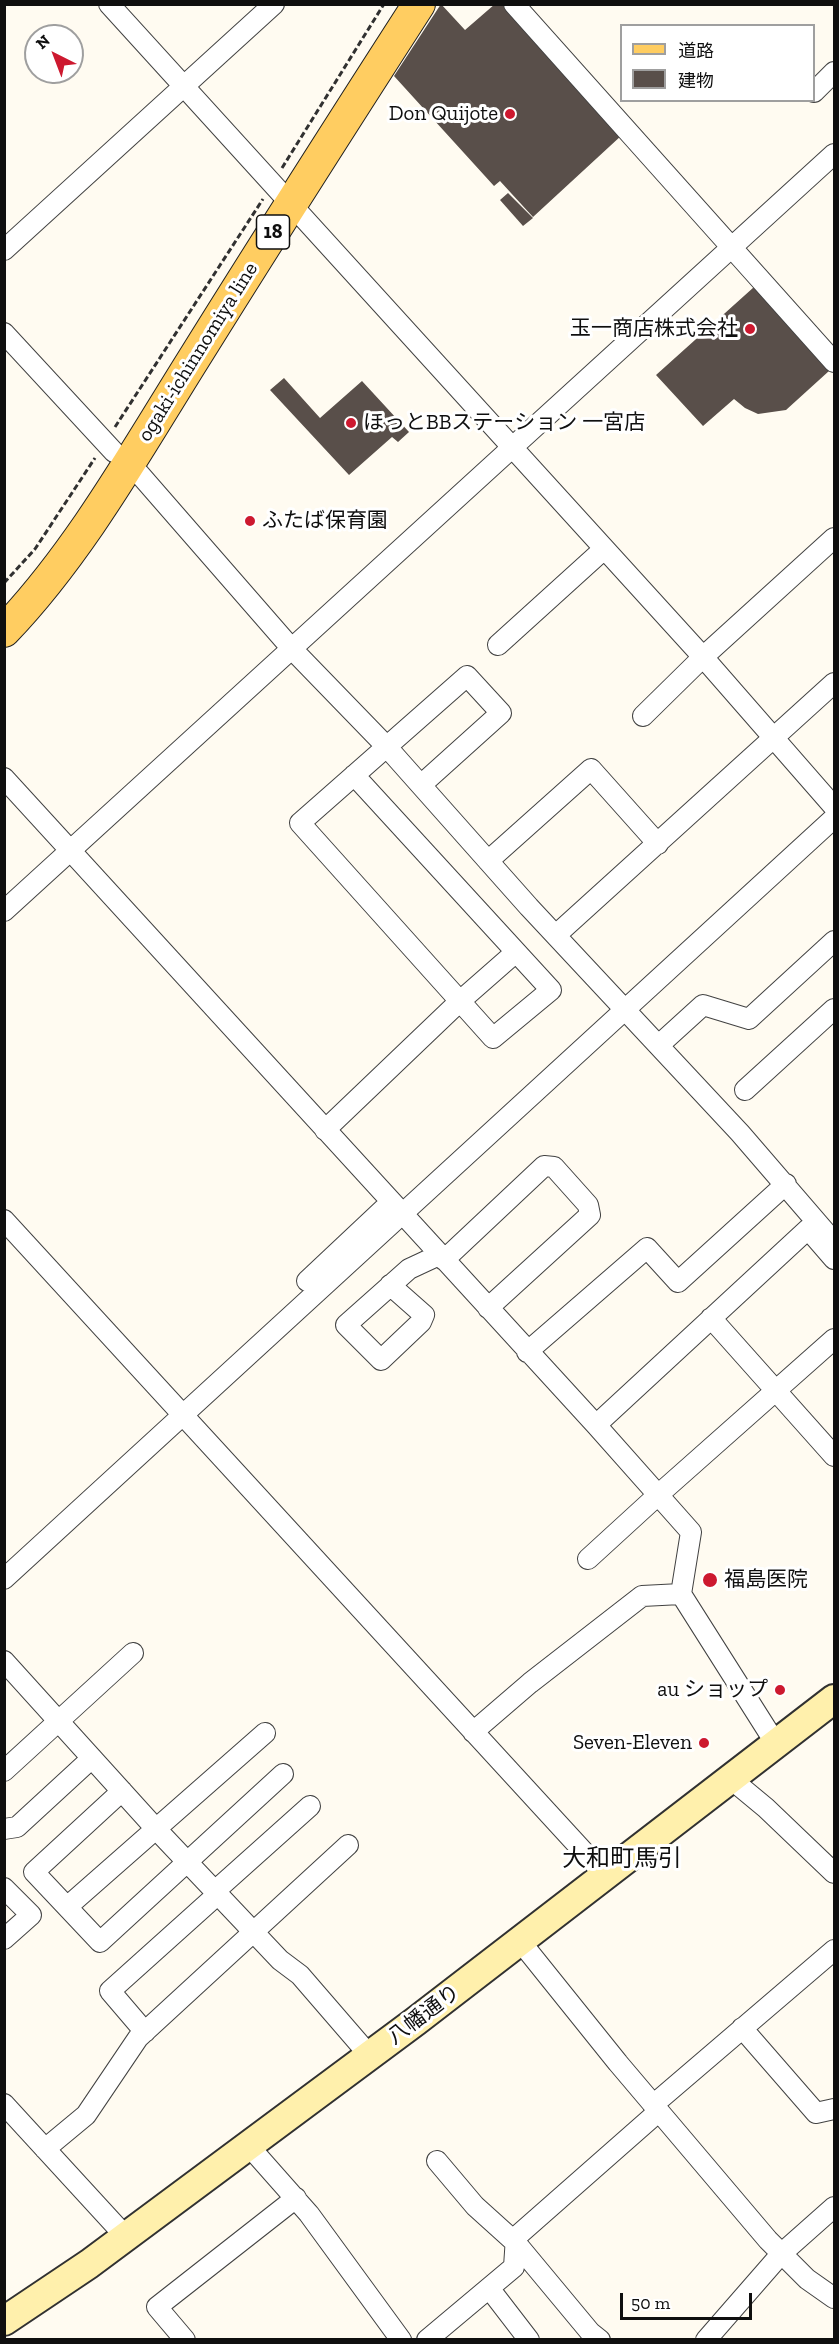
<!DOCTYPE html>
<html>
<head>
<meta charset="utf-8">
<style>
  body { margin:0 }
  #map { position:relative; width:839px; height:2344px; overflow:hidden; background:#fffbf1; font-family:"Zilla Slab","Noto Sans JP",serif }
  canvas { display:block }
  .frame { position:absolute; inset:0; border:6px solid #0f0f0f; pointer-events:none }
  .legend { position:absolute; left:620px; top:24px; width:195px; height:78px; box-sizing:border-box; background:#fff; border:2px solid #9f9f9f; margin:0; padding:8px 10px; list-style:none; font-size:18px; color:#0f0f0f }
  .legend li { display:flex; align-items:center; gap:12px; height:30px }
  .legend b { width:30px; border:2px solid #9f9f9f }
  .north { position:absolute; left:24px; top:24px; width:60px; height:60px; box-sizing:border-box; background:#fff; border:2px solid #9f9f9f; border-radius:50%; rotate:318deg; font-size:16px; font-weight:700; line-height:24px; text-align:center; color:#0f0f0f }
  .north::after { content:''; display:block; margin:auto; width:21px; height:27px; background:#cd192f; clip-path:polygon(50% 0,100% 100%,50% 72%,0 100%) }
  .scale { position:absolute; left:620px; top:2293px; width:132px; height:27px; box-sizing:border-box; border:3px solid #0f0f0f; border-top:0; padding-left:8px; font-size:18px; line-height:21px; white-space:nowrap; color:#0f0f0f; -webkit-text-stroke:4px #fff; paint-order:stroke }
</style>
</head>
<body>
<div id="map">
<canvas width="839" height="2344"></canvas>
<div class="frame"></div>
<ul class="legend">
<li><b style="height:8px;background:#ffcd61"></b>道路</li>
<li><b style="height:16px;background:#594f4a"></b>建物</li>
</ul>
<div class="north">N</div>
<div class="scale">50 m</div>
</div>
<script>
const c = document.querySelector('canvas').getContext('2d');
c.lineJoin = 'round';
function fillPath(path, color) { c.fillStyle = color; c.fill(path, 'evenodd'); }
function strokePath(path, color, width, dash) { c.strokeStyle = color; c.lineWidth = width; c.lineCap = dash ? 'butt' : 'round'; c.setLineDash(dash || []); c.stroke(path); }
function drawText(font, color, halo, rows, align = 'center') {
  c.font = font + ' "Zilla Slab","Noto Sans JP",serif'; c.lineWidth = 6; c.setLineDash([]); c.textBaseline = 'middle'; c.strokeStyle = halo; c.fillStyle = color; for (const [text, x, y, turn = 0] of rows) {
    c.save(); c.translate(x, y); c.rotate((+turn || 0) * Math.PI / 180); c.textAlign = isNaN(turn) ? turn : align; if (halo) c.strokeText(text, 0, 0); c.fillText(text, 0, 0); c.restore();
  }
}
fillPath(new Path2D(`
  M 441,4 L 465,30 L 495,4 L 504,4 L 622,135 L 533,217 L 500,181 L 494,186 L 394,76 Z
  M 508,193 L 533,218 L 523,226 L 500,200 Z
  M 754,287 L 829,371 L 786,410 L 758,414 L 745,408 L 734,399 L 703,426 L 656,375 Z
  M 284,378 L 320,418 L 362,381 L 409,432 L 398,442 L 392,437 L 349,475 L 270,390 Z`), '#594f4a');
const street = new Path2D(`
  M 109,4 L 703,657 L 834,807
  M 514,4 L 834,362
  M 814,92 L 834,72
  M 4,250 L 274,4
  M 4,333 L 114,452
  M 129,462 L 292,649 L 386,746 L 529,907 L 740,1133 L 834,1242
  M 498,645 L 604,549
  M 643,716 L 703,657 L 834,538
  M 354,775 L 551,990 L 493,1038 L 300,823 L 467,676 L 501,713 L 421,785
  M 4,778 L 596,1425 L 691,1532 L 681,1594 L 776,1744
  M 488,861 L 591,769 L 658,844
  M 4,911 L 834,154
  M 556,935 L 834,683
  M 659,1045 L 703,1005 L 749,1019 L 834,941
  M 745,1090 L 834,1009
  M 325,1130 L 459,1002 L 516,952
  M 4,1220 L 605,1875
  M 444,1260 L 544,1166 L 554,1167 L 588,1205 L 590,1215 L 488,1308
  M 307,1281 L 391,1202
  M 390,1285 L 424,1315 L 421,1322 L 381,1360 L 346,1325 L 409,1269 L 439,1255
  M 711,1318 L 834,1456
  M 527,1352 L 647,1248 L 678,1282 L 786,1184
  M 596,1425 L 808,1229 L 834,1259
  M 588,1559 L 658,1495 L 834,1339
  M 4,1579 L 834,818
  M 4,1661 L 157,1830 L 280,1960 L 300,1975 L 370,2056
  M 473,1732 L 530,1683 L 642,1596 L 681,1594
  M 4,1771 L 133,1653
  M 731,1779 L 766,1808 L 834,1873
  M 122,1791 L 34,1872 L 100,1942 L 283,1774
  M 4,1829 L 17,1827 L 92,1758
  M 4,1888 L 31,1915 L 4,1939
  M 215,1891 L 310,1806
  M 67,1907 L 265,1733
  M 520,1941 L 618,2063 L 768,2240 L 807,2279 L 834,2298
  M 742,2028 L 816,2113 L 834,2109
  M 145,2032 L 110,1991 L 218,1894
  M 4,2104 L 126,2237
  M 653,2105 L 834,1950
  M 248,2145 L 309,2214 L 401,2340
  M 45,2149 L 86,2115 L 138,2038 L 348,1845
  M 437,2161 L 475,2206 L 516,2243 L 590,2332 L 600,2340
  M 489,2288 L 529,2340
  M 185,2340 L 157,2307 L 296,2198
  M 427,2340 L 514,2267 L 516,2237 L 658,2112
  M 706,2340 L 781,2254 L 834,2207`);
const secondary = new Path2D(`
  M 4,2321 L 89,2264 L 416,2021 L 834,1699`);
const primary = new Path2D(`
  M 4,631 C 79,553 136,451 193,360 C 267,241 343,122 419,4`);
strokePath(street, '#424242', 22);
strokePath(secondary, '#313131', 32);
strokePath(primary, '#202020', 34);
strokePath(new Path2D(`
  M 282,168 L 384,4
  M 115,427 L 263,199
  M 4,583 L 35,549 L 95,458`), '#313131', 3, [6, 3]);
strokePath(street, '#fff', 20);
strokePath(secondary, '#fff0ac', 28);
strokePath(primary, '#ffcd61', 32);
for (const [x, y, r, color] of [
  [510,114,6,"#cd192f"],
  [750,329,6,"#cd192f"],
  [351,423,6,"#cd192f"],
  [250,521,6,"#cd192f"],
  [710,1580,8,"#cd192f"],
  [780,1690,6,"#cd192f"],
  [704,1743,6,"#cd192f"]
]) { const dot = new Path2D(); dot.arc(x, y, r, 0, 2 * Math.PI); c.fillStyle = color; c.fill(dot); strokePath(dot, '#fff', 2); }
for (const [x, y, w] of [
  [273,232,33]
]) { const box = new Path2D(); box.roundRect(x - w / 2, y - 17, w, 34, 4.5); c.fillStyle = '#fff'; c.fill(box); strokePath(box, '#0f0f0f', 1.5); }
drawText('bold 20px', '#0f0f0f', null, [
  ["18",273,232]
]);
drawText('21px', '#0f0f0f', '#fff', [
  ["Don Quijote",498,114],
  ["玉一商店株式会社",738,329],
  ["ほっとBBステーション 一宮店",363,423,"left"],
  ["ふたば保育園",262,521,"left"],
  ["福島医院",724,1580,"left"],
  ["au ショップ",768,1690],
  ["Seven-Eleven",692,1743]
], 'right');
drawText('21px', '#0f0f0f', '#fff', [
  ["ogaki-ichinnomiya line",198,352,-58],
  ["八幡通り",424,2015,-37]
]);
drawText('24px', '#0f0f0f', '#fff', [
  ["大和町馬引",622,1859]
]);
</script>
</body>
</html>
